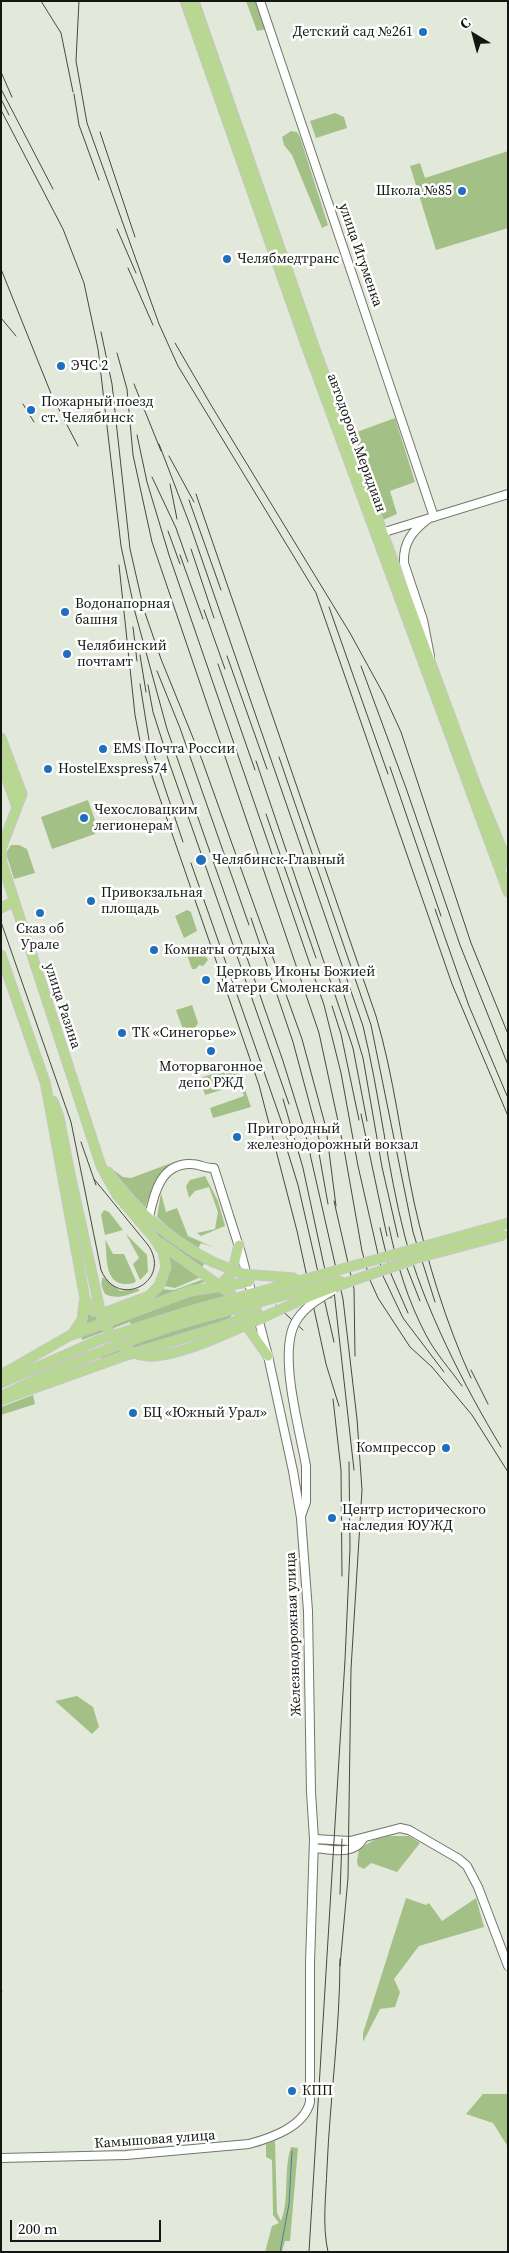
<!DOCTYPE html>
<html>
<head>
<meta charset="utf-8">
<style>
  body { margin:0 }
  #map { position:relative; width:509px; height:2253px; overflow:hidden; background:#e2e9db; font-family:"Source Serif 4",serif }
  canvas { display:block }
  .frame { position:absolute; inset:0; border:2px solid #131611; pointer-events:none }
  .north { position:absolute; left:449px; top:10px; width:50px; height:50px; -webkit-text-stroke:4px #fff; paint-order:stroke; rotate:323deg; font-size:14px; font-weight:700; line-height:20px; text-align:center; color:#131611 }
  .north::after { content:''; display:block; margin:auto; width:18px; height:22px; background:#131611; clip-path:polygon(50% 0,100% 100%,50% 72%,0 100%) }
  .scale { position:absolute; left:10px; top:2220px; width:151px; height:22px; box-sizing:border-box; border:2px solid #131611; border-top:0; padding-left:6px; font-size:15px; line-height:18px; white-space:nowrap; color:#131611; -webkit-text-stroke:4px #fff; paint-order:stroke }
</style>
</head>
<body>
<div id="map">
<canvas width="509" height="2253"></canvas>
<div class="frame"></div>
<div class="north">С</div>
<div class="scale">200 m</div>
</div>
<script>
const c = document.querySelector('canvas').getContext('2d');
c.lineJoin = 'round';
function fillPath(path, color) { c.fillStyle = color; c.fill(path, 'evenodd'); }
function strokePath(path, color, width, dash) { c.strokeStyle = color; c.lineWidth = width; c.lineCap = dash ? 'butt' : 'round'; c.setLineDash(dash || []); c.stroke(path); }
function drawText(font, color, halo, rows, align = 'center') {
  c.font = font + ' "Source Serif 4",serif'; c.lineWidth = 5; c.setLineDash([]); c.textBaseline = 'middle'; c.strokeStyle = halo; c.fillStyle = color; for (const [text, x, y, turn = 0] of rows) {
    c.save(); c.translate(x, y); c.rotate((+turn || 0) * Math.PI / 180); c.textAlign = isNaN(turn) ? turn : align; if (halo) c.strokeText(text, 0, 0); c.fillText(text, 0, 0); c.restore();
  }
}
fillPath(new Path2D(`
  M 246,1 L 256,1 L 267,29 L 257,31 Z
  M 335,113 L 344,117 L 347,128 L 316,138 L 310,121 Z
  M 291,131 L 297,132 L 300,137 L 328,225 L 322,228 L 292,155 L 284,145 L 282,137 Z
  M 508,151 L 508,228 L 436,250 L 410,166 L 420,163 L 425,178 Z
  M 395,418 L 415,482 L 390,491 L 397,514 L 383,520 L 354,433 Z
  M 88,800 L 97,826 L 94,828 L 95,834 L 52,849 L 41,817 Z
  M 11,845 L 19,845 L 27,849 L 35,873 L 14,879 L 6,853 Z
  M 187,910 L 191,912 L 197,931 L 184,938 L 175,916 Z
  M 202,949 L 208,960 L 203,966 L 199,965 L 196,969 L 192,969 L 187,955 Z
  M 192,1005 L 198,1023 L 195,1028 L 184,1032 L 176,1010 Z
  M 237,1066 L 251,1107 L 213,1118 L 210,1108 L 244,1096 L 240,1084 L 205,1095 L 200,1078 Z
  M 174,1162 C 156,1174 152,1189 145,1208 L 109,1167 L 123,1177 L 131,1178 Z
  M 205,1176 L 218,1201 L 225,1226 L 201,1236 L 197,1233 L 215,1229 L 218,1212 L 209,1187 L 195,1191 L 189,1198 L 186,1186 L 190,1180 Z
  M 161,1193 L 166,1212 L 177,1208 L 188,1236 L 213,1247 L 201,1243 L 198,1249 L 177,1235 L 157,1217 Z
  M 104,1210 L 109,1212 L 123,1230 L 105,1235 L 101,1215 Z
  M 136,1214 L 140,1214 L 172,1243 L 212,1266 L 204,1264 L 201,1269 L 159,1238 Z
  M 126,1234 L 147,1255 L 148,1272 L 140,1280 L 133,1264 L 139,1258 Z
  M 105,1239 L 113,1254 L 124,1254 L 136,1281 L 134,1283 C 102,1290 108,1257 105,1239 Z
  M 167,1253 L 201,1277 L 175,1288 L 164,1286 L 169,1274 Z
  M 103,1277 L 120,1291 L 139,1289 L 139,1291 C 127,1295 117,1300 105,1294 C 102,1288 100,1284 103,1277 Z
  M 204,1279 L 207,1281 L 84,1327 L 87,1313 L 99,1317 L 161,1289 L 174,1290 Z
  M 218,1291 L 226,1294 C 230,1304 237,1314 227,1321 L 31,1387 L 60,1372 L 61,1374 L 101,1360 L 100,1356 L 135,1343 L 130,1322 L 82,1340 L 81,1336 L 188,1295 Z
  M 33,1395 L 35,1404 L 1,1415 L 1,1407 Z
  M 77,1696 L 93,1707 L 99,1727 L 92,1734 L 55,1701 Z
  M 389,1836 L 409,1836 L 420,1843 L 397,1872 L 371,1863 L 364,1869 L 358,1866 L 357,1861 L 359,1849 L 374,1840 Z
  M 406,1898 L 426,1905 L 429,1903 L 442,1921 L 476,1898 L 484,1927 L 419,1946 L 394,1979 L 400,1992 L 395,2007 L 380,2009 L 363,2042 L 363,2033 Z
  M 483,2094 L 508,2094 L 508,2147 L 493,2123 L 466,2114 Z
  M 275,2141 L 277,2213 L 281,2221 C 290,2198 283,2171 291,2147 L 298,2148 L 290,2241 L 285,2241 L 282,2252 L 265,2252 L 272,2226 L 279,2223 L 273,2215 L 272,2160 L 266,2157 L 266,2144 Z`), '#a3c186');
strokePath(new Path2D(`
  M 1,1993 L 2,1991
  M 280,2252 L 289,2204 L 292,2151`), '#5179a2', 1);
const secondary = new Path2D(`
  M 260,1 L 434,517
  M 428,519 C 412,531 403,543 404,563 L 423,620 L 430,656
  M 378,534 L 508,494
  M 301,1516 L 306,1502 L 306,1466
  M 314,1839 L 350,1841 L 400,1828 L 409,1830 L 459,1859 L 467,1866 L 478,1887 L 508,1966
  M 314,1848 C 330,1849 354,1856 363,1839
  M 1,2158 L 126,2155 L 249,2144 C 271,2138 304,2127 310,2102 L 310,1963 L 314,1839 L 311,1792 L 308,1611 L 301,1518 L 293,1471 L 268,1356 L 241,1253 L 214,1168 C 206,1169 200,1164 191,1164 C 161,1163 154,1193 149,1217`);
const primary = new Path2D(`
  M 185,1 L 307,348 L 508,892
  M 194,1 L 314,346 L 475,783 L 508,864
  M 1,738 L 22,794 L 1,849 L 2,861
  M 1,762 L 16,805
  M 1,860 L 101,1166 L 117,1195 L 154,1238 L 163,1252 L 166,1267 L 159,1286 L 149,1296 L 107,1312 L 93,1311 L 85,1299 L 45,1081
  M 1,908 L 13,902
  M 1,955 L 46,1085
  M 53,1101 L 59,1117 L 70,1174
  M 108,1172 C 135,1210 172,1241 213,1262
  M 160,1243 L 231,1294 L 241,1318 L 268,1356
  M 220,1285 L 232,1273 L 239,1245
  M 73,1333 L 82,1320 L 84,1302
  M 1,1375 L 69,1336 L 190,1291 L 249,1282
  M 1,1383 L 99,1340 L 190,1311
  M 6,1394 C 67,1364 127,1339 193,1320
  M 1,1400 L 121,1357 L 221,1327 L 257,1312`);
strokePath(secondary, '#70776a', 10);
strokePath(primary, '#c6c7c6', 11);
strokePath(secondary, '#fff', 8);
strokePath(primary, '#b8d792', 9);
strokePath(new Path2D(`
  M 1,922 L 71,1122 L 101,1270 C 118,1311 173,1281 148,1245 L 94,1179
  M 81,1142 L 96,1185`), '#454941', 1);
strokePath(new Path2D(`
  M 41,1 L 61,33 L 73,92
  M 79,1 L 76,61 L 87,123 L 159,324 L 178,366 L 316,593 L 452,984 L 508,1116
  M 1,72 L 12,97
  M 1,89 L 53,189
  M 74,94 L 79,125 L 99,180
  M 1,99 L 9,115
  M 1,110 L 63,229 L 84,283 L 98,349 L 121,546 L 135,612 L 167,729 L 283,1061 L 305,1132 L 343,1299 L 357,1419 L 362,1490 L 351,1669 L 348,1878 L 340,1966
  M 100,132 L 135,237
  M 117,229 L 136,273
  M 128,268 L 153,325
  M 1,269 L 52,396 L 78,446
  M 1,318 L 16,336
  M 101,332 L 112,384 L 130,549 L 144,610 L 161,659 L 202,760 L 302,1039 L 326,1128 L 336,1206
  M 175,343 L 211,405 L 350,633 L 384,695 L 401,732 L 471,943 L 508,1034
  M 117,353 L 127,389 L 133,455 L 152,542 L 319,1033 L 344,1149 L 362,1251 L 370,1280 L 378,1298 L 410,1347 L 432,1367 L 472,1415 L 508,1472
  M 134,384 L 161,451
  M 23,404 L 34,422
  M 137,435 L 147,482 L 169,555 L 324,1005 L 341,1073 L 358,1166 L 383,1276 L 403,1318 L 444,1372
  M 159,444 L 190,525 L 363,1026 C 380,1096 387,1167 405,1237 C 423,1305 464,1386 501,1447
  M 169,456 L 194,502
  M 152,477 L 176,528 L 188,562
  M 170,484 L 177,519
  M 196,494 L 376,1016 C 394,1077 401,1140 414,1202 C 427,1261 446,1323 471,1378
  M 189,500 L 221,590
  M 168,531 L 180,564
  M 191,549 L 214,618
  M 180,555 L 203,619
  M 119,565 L 135,715 L 140,741 L 259,1085 L 297,1231 L 326,1364 L 339,1406
  M 329,607 L 388,774
  M 204,610 L 225,669
  M 133,627 L 137,661
  M 140,655 L 146,692
  M 227,656 L 267,769
  M 218,664 L 255,770
  M 361,666 L 406,788 L 460,945 L 508,1065
  M 157,671 L 180,728 L 249,925
  M 140,684 L 149,740 L 183,842
  M 148,685 L 153,712 L 170,765 L 289,1104
  M 279,757 L 371,1025 L 413,1232 L 435,1302
  M 256,761 L 353,1048 L 367,1121
  M 390,767 L 441,916
  M 266,814 L 316,958
  M 191,863 L 291,1149
  M 435,909 L 469,1006 L 508,1098
  M 251,918 L 293,1042 L 322,1150
  M 338,975 L 363,1058 L 382,1167 L 398,1237
  M 332,1006 L 341,1034 L 359,1120
  M 283,1099 L 303,1168 L 331,1298
  M 361,1114 L 387,1236
  M 317,1142 L 328,1204
  M 285,1143 L 298,1185 L 334,1342
  M 334,1201 L 354,1289 L 355,1356
  M 389,1227 C 397,1265 408,1301 426,1335 C 436,1354 450,1369 462,1386
  M 380,1228 L 391,1274 L 408,1313
  M 407,1268 L 420,1301
  M 334,1291 L 354,1470
  M 276,1305 L 303,1330
  M 471,1370 L 488,1404
  M 333,1399 L 341,1470 L 342,1576
  M 340,1894 L 342,1839
  M 309,2252 L 345,1660 L 350,1548 L 349,1462
  M 328,2252 C 322,2225 326,2196 327,2168 C 330,2098 340,2029 340,1959`), '#454941', 1);
const secondaryBridge = new Path2D(`
  M 306,1466 C 300,1430 278,1355 295,1323 C 303,1308 318,1299 332,1291`);
const primaryBridge = new Path2D(`
  M 70,1174 L 102,1319 C 112,1339 124,1354 147,1356 C 184,1359 267,1314 304,1299 C 340,1284 378,1272 415,1259
  M 410,1260 L 504,1235
  M 213,1262 L 243,1274 L 295,1278
  M 190,1311 L 508,1223
  M 193,1320 L 340,1280`);
strokePath(secondaryBridge, '#70776a', 10, []);
strokePath(primaryBridge, '#c6c7c6', 11, []);
strokePath(secondaryBridge, '#fff', 8);
strokePath(primaryBridge, '#b8d792', 9);
for (const [x, y, r, color] of [
  [423,32,5,"#206fbe"],
  [462,191,5,"#206fbe"],
  [227,259,5,"#206fbe"],
  [61,366,5,"#206fbe"],
  [31,410,5,"#206fbe"],
  [65,612,5,"#206fbe"],
  [67,654,5,"#206fbe"],
  [103,749,5,"#206fbe"],
  [48,769,5,"#206fbe"],
  [84,818,5,"#206fbe"],
  [201,860,6,"#206fbe"],
  [91,901,5,"#206fbe"],
  [40,913,5,"#206fbe"],
  [154,950,5,"#206fbe"],
  [206,980,5,"#206fbe"],
  [122,1033,5,"#206fbe"],
  [211,1051,5,"#206fbe"],
  [237,1137,5,"#206fbe"],
  [133,1413,5,"#206fbe"],
  [446,1448,5,"#206fbe"],
  [332,1518,5,"#206fbe"],
  [292,2091,5,"#206fbe"]
]) { const dot = new Path2D(); dot.arc(x, y, r, 0, 2 * Math.PI); c.fillStyle = color; c.fill(dot); strokePath(dot, '#fff', 2); }
drawText('14px', '#131611', '#fff', [
  ["Детский сад №261",413,32,"right"],
  ["Школа №85",452,191,"right"],
  ["Челябмедтранс",237,259],
  ["ЭЧС 2",71,366],
  ["Пожарный поезд",41,402],
  ["ст. Челябинск",41,418],
  ["Водонапорная",75,604],
  ["башня",75,620],
  ["Челябинский",77,646],
  ["почтамт",77,662],
  ["EMS Почта России",113,749],
  ["HostelExspress74",58,769],
  ["Чехословацким",94,810],
  ["легионерам",94,826],
  ["Челябинск-Главный",212,860],
  ["Привокзальная",101,893],
  ["площадь",101,909],
  ["Сказ об",40,929,"center"],
  ["Урале",40,945,"center"],
  ["Комнаты отдыха",164,950],
  ["Церковь Иконы Божией",216,972],
  ["Матери Смоленская",216,988],
  ["ТК «Синегорье»",132,1033],
  ["Моторвагонное",211,1067,"center"],
  ["депо РЖД",211,1083,"center"],
  ["Пригородный",247,1129],
  ["железнодорожный вокзал",247,1145],
  ["БЦ «Южный Урал»",143,1413],
  ["Компрессор",436,1448,"right"],
  ["Центр исторического",342,1510],
  ["наследия ЮУЖД",342,1526],
  ["КПП",302,2091]
], 'left');
drawText('14px', '#131611', '#fff', [
  ["улица Игуменка",360,255,71],
  ["автодорога Меридиан",356,443,70],
  ["улица Разина",62,1006,72],
  ["Железнодорожная улица",294,1634,-92],
  ["Камышовая улица",155,2140,-4]
]);
</script>
</body>
</html>
